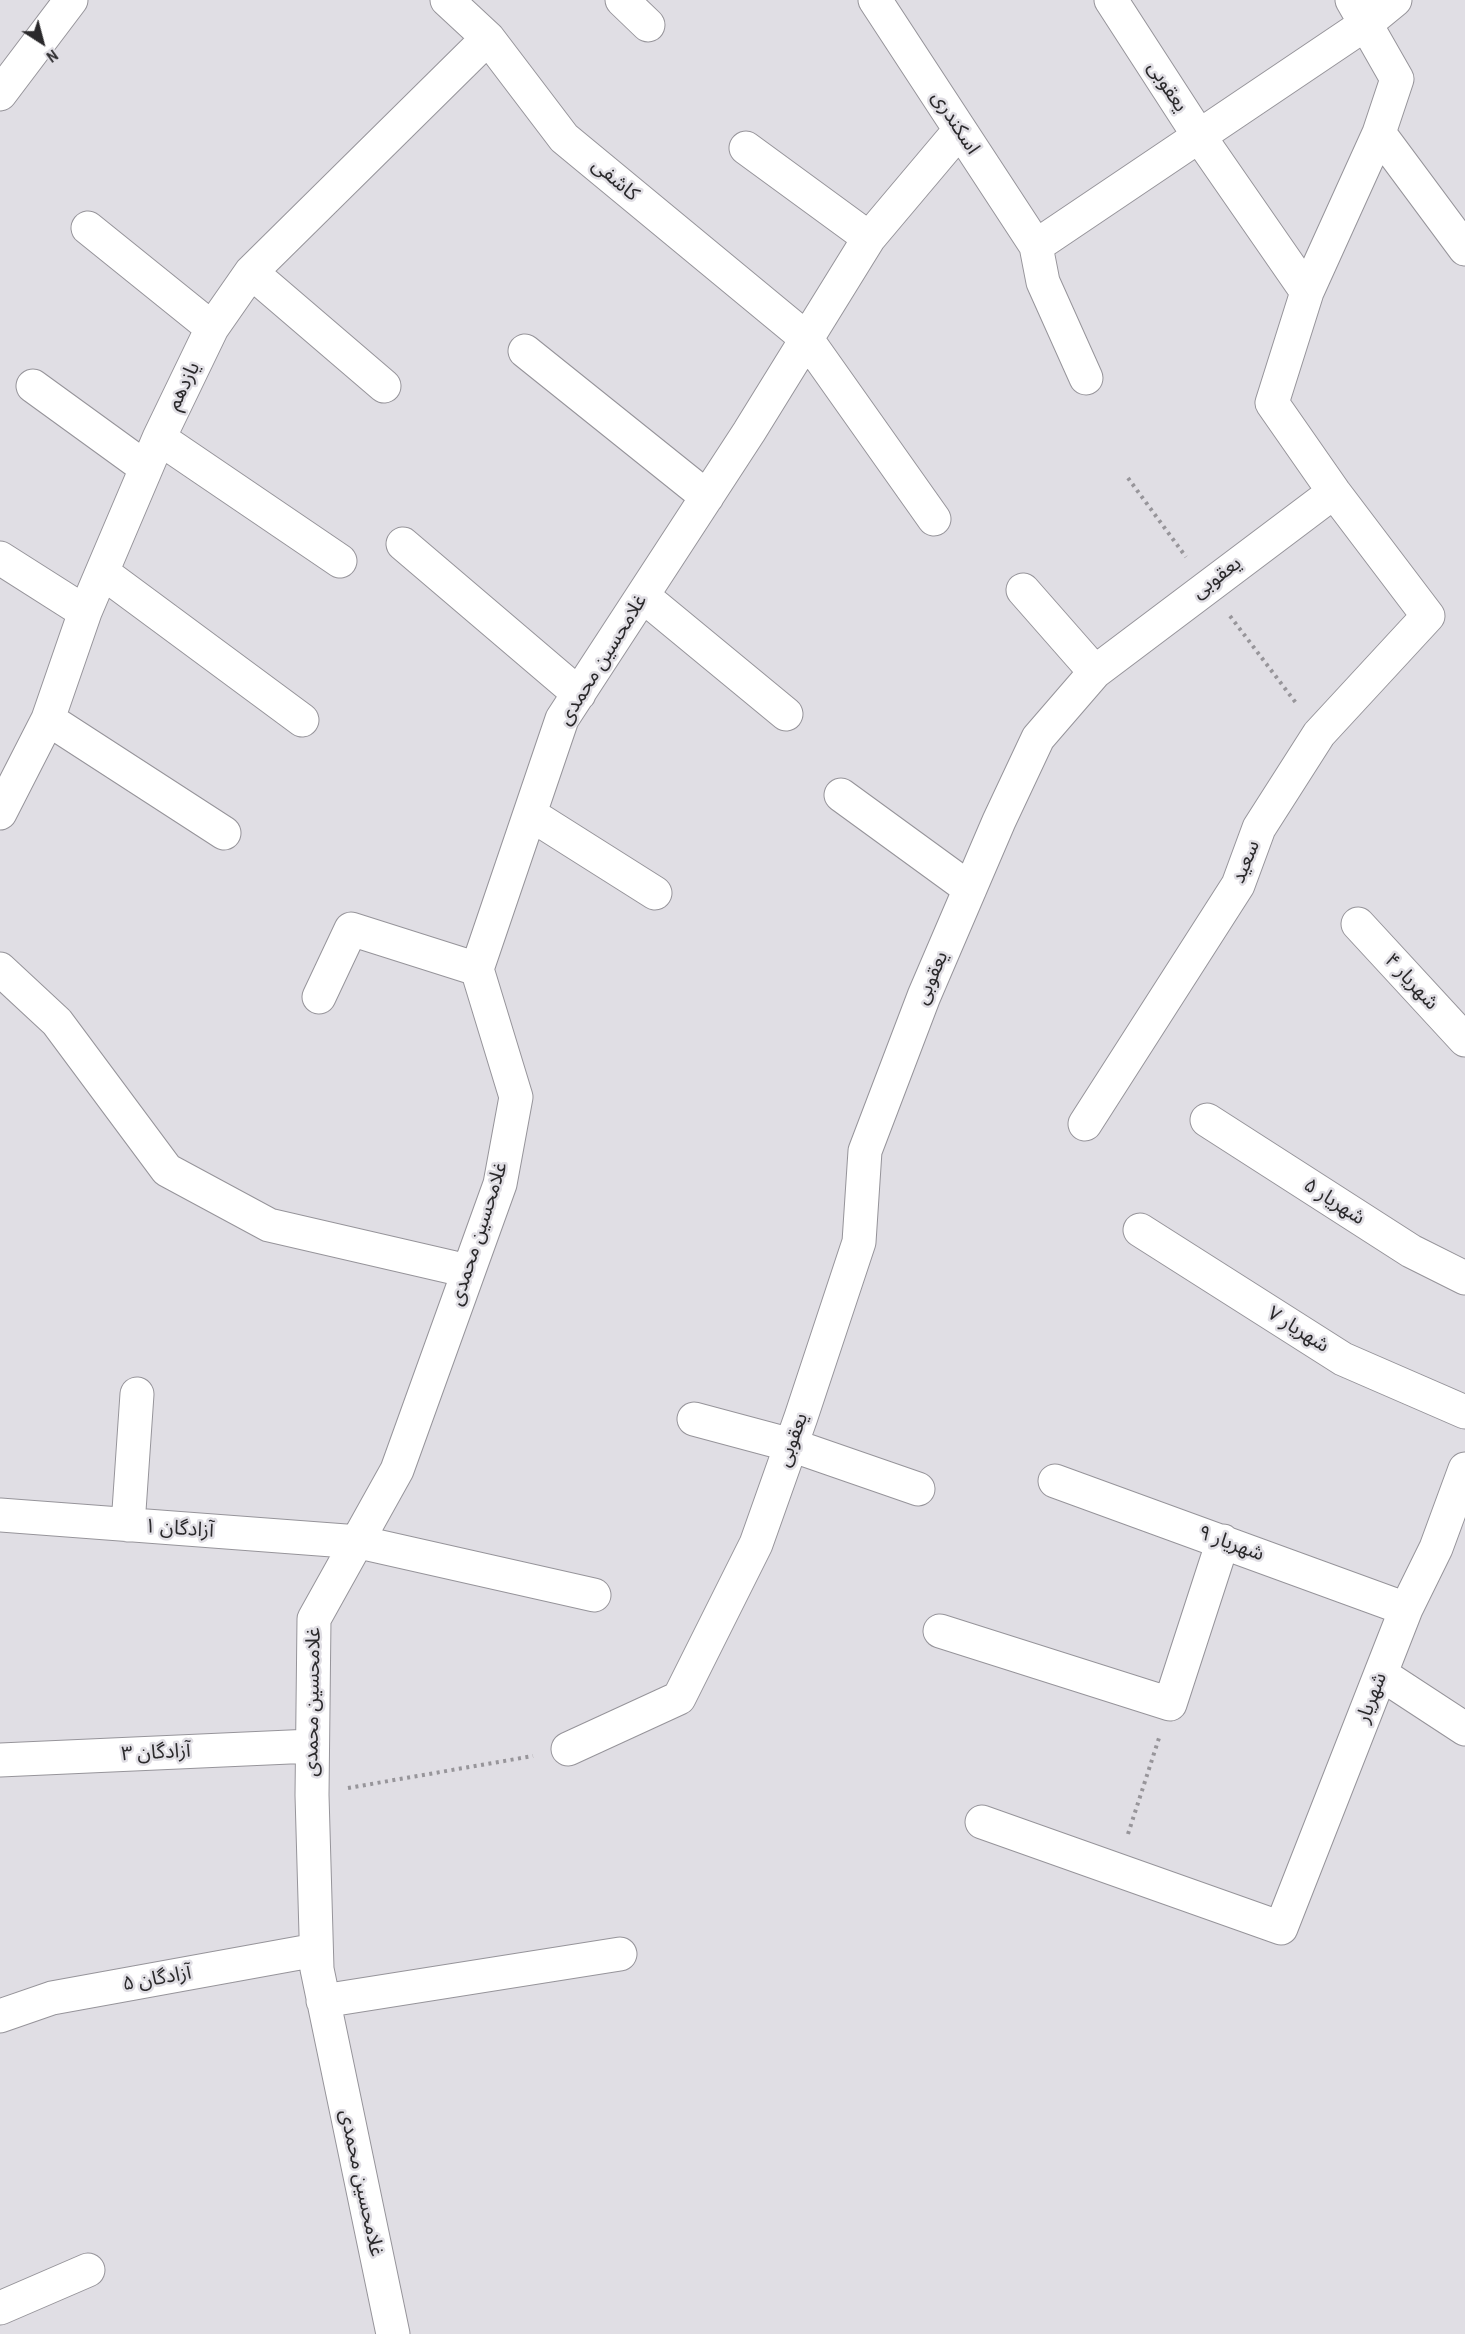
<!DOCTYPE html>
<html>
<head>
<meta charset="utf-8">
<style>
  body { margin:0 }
  #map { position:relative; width:1465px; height:2334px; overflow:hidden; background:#e0dee4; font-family:"Archivo Narrow",sans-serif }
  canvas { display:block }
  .north { position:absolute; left:12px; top:12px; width:60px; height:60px; -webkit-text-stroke:4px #e0dee4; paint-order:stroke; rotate:144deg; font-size:16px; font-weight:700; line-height:24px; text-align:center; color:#2a292b }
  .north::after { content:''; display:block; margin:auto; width:21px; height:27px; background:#2a292b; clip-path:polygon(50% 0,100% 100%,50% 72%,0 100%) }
</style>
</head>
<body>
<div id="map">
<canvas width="1465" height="2334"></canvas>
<div class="north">N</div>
</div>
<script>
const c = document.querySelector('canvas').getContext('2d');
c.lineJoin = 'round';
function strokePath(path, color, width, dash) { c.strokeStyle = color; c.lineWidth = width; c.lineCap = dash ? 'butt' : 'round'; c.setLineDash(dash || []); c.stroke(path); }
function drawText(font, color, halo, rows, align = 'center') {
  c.font = font + ' "Archivo Narrow","Noto Sans Arabic",sans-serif'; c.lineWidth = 5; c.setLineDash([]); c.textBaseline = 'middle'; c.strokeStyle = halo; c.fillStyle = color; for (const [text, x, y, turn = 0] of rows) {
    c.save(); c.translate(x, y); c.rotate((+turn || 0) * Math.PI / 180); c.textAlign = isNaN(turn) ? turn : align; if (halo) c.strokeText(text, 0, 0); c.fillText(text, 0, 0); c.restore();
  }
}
const minor = new Path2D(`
  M 447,0 L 488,38 L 564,138 L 806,338 L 934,519
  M 622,0 L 648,25
  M 875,0 L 1036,246 L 1043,282 L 1086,378
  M 1111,0 L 1199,136 L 1307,292
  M 0,94 L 71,0
  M 1379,133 L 1465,249
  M 746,148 L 869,238
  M 88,228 L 212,328
  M 1036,246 L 1367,23 L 1395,0
  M 251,272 L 384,386
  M 525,351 L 707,497
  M 33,386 L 146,468
  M 159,438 L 340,561
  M 403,544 L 579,694
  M 0,558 L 85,612
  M 102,572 L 302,720
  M 1023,590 L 1095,672
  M 643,596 L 786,714
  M 48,719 L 224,833
  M 841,795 L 970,889
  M 0,813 L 48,719 L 85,612 L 159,438 L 212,328 L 251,272 L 488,38
  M 530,814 L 655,893
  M 1358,924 L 1465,1040
  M 0,969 L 57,1022 L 167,1170 L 269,1225 L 468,1271
  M 319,997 L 351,929 L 477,969
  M 1207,1120 L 1411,1251 L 1465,1278
  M 1085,1124 L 1238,885 L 1259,828 L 1319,734 L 1428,616 L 1334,492 L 1272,403 L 1307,292 L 1379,133 L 1397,79 L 1352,0
  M 1140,1230 L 1343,1359 L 1465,1412
  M 694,1419 L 791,1445 L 918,1489
  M 1055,1481 L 1406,1609
  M 0,1515 L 359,1542 L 594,1595
  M 128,1525 L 137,1394
  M 940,1631 L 1170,1704 L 1223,1541
  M 1381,1674 L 1465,1729
  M 568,1749 L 679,1698 L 756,1544 L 801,1417 L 859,1242 L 865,1151 L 924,996 L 999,821 L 1038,738 L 1095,672 L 1334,492
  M 0,1760 L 312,1746
  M 982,1822 L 1281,1928 L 1406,1609 L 1436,1548 L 1465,1469
  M 323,2001 L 620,1954
  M 0,2016 L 52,1998 L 316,1950
  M 0,2308 L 88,2270
  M 393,2334 L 317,1969 L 312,1795 L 314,1619 L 397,1470 L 500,1184 L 516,1097 L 477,969 L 562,719 L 749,432 L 869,238 L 960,130`);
strokePath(minor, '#96949a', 35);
strokePath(new Path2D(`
  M 1128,478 L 1186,557
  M 1230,616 L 1296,703
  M 348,1788 L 533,1756
  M 1128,1834 L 1159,1738`), '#97959a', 4, [3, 4.5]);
strokePath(minor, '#fff', 33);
drawText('20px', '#2a292b', '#e0dee4', [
  ["یعقوبی",1167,87,57],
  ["اسکندری",955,123,57],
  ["کاشفی",615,180,40],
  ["یازدهم",184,386,-64],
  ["یعقوبی",1217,578,-37],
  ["غلامحسین محمدی",603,660,-58],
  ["سعید",1246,862,-68],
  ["یعقوبی",932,978,-67],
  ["شهریار ۴",1411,982,47],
  ["شهریار ۵",1334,1202,33],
  ["غلامحسین محمدی",479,1234,-72],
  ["شهریار ۷",1298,1330,32],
  ["یعقوبی",793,1440,-70],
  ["آزادگان ۱",179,1529,4],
  ["شهریار ۹",1231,1544,20],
  ["شهریار",1372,1698,-69],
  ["غلامحسین محمدی",313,1702,-89],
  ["آزادگان ۳",156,1753,-3],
  ["آزادگان ۵",157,1979,-10],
  ["غلامحسین محمدی",361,2183,78]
]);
</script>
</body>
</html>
